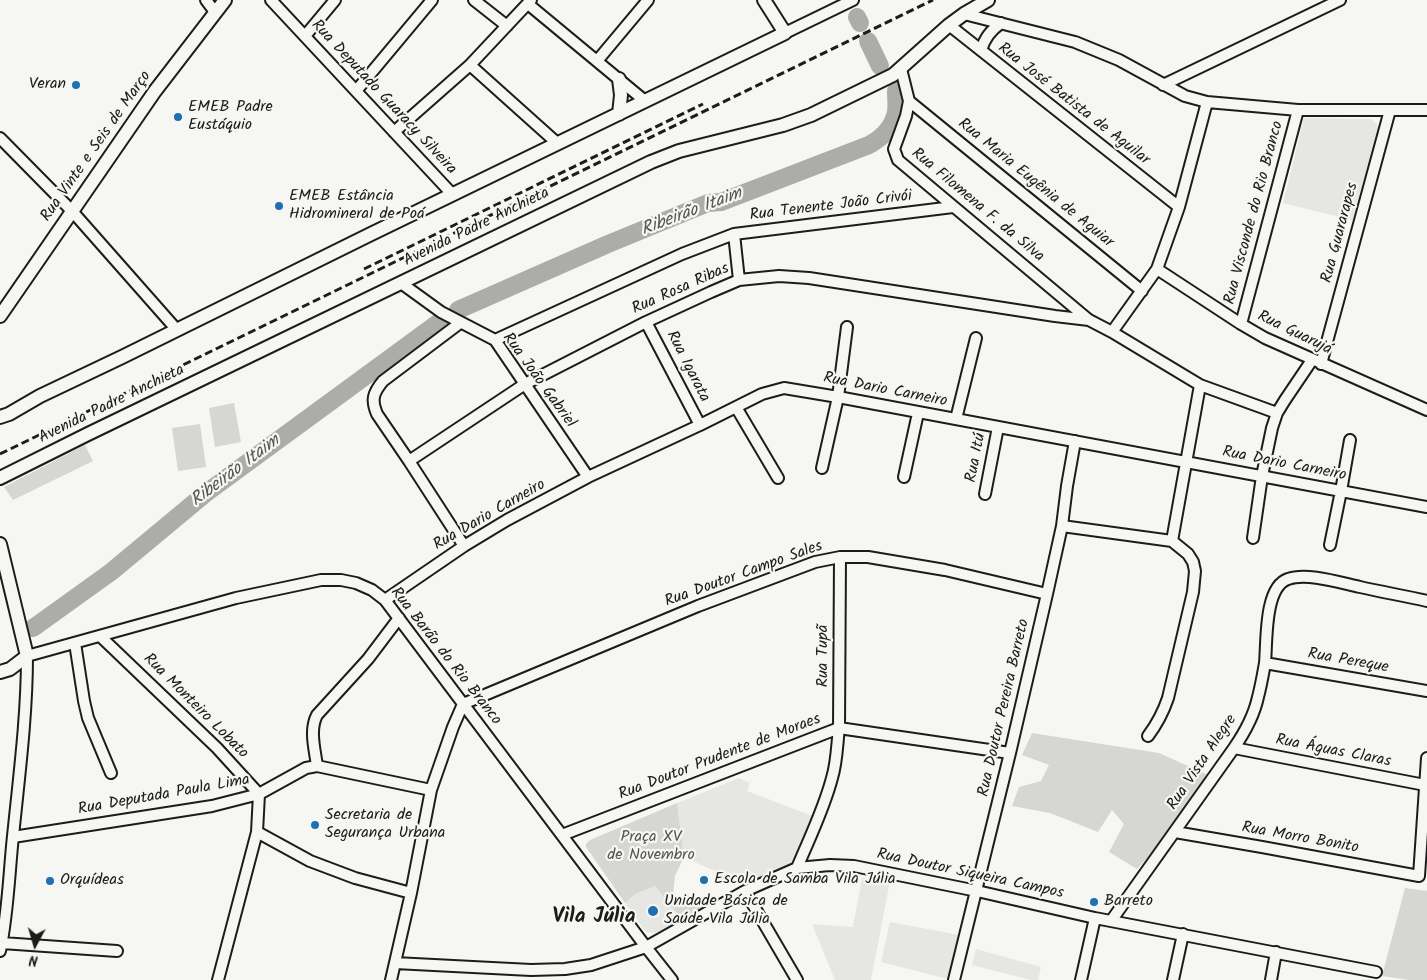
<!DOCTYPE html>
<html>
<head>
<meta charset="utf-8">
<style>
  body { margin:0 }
  #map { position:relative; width:1427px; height:980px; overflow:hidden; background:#f6f6f2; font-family:Kalam,sans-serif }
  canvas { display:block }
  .north { position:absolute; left:10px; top:920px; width:50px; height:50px; -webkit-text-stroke:4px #f6f6f2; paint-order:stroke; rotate:186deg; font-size:14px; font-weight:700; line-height:20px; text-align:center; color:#1c1c1c }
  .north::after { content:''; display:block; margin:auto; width:18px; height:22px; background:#1c1c1c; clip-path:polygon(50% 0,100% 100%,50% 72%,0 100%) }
</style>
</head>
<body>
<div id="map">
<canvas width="1427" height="980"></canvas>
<div class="north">N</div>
</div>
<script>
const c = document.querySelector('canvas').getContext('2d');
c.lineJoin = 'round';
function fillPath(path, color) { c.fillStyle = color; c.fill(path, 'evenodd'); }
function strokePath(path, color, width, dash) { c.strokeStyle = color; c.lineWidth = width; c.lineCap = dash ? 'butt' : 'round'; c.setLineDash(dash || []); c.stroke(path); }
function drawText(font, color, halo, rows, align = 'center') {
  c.font = font + ' Kalam,sans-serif'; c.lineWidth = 4.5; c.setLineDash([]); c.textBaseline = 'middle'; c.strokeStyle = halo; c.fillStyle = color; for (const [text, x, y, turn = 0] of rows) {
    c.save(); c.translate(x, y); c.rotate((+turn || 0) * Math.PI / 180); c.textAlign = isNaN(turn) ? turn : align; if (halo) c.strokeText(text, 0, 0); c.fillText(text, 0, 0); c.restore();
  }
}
fillPath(new Path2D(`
  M 1304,118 L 1370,119 L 1377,124 L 1378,131 L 1352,220 L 1283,203 Z
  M 739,778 L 750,783 L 747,791 L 815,817 L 794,860 L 791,863 L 743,884 L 684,857 L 677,803 Z
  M 862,878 L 890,881 L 871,980 L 835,980 L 812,924 L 853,927 Z
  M 655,886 L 682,919 L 662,932 L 653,933 L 646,932 L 625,903 L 635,894 Z
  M 890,922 L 959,935 L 948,979 L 881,962 Z
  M 976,949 L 1041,967 L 1038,980 L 1031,980 L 972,965 Z`), '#e6e6e2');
fillPath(new Path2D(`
  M 234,403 L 241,442 L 215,447 L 209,408 Z
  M 200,424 L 206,467 L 178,471 L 172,428 Z
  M 85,445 L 93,461 L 13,500 L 4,487 Z
  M 1032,733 L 1159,753 L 1210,776 L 1175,828 L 1137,869 L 1109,852 L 1124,824 L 1112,810 L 1098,832 L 1050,813 L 1012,806 L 1019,787 L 1041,781 L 1049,765 L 1022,755 Z
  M 677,803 L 684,857 L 675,876 L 673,894 L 682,899 L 686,898 L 687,904 L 696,903 L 697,897 L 711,903 L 682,919 L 655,886 L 635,894 L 625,903 L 586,847 L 586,844 L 590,840 Z
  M 1405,888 L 1426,891 L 1427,890 L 1427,980 L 1409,980 L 1382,976 Z`), '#d6d6d2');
strokePath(new Path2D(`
  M 857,17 L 860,23
  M 868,41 L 880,66
  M 458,310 L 608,244 L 708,203 L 721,202 L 869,145 C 882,138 893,127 896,112 C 897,105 896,98 896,91
  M 33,628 L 111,572 L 206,493 L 442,320`), '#acaca9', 18);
const minor = new Path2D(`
  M 206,0 L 215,12
  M 271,0 L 453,195
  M 474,0 L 507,26
  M 528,4 L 645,101
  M 964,14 L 1075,42 L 1119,60 L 1185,96 L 1207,102 L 1298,110 L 1427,110
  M 949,25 L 1179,207
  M 785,33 L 853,0
  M 305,36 L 335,0
  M 981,50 C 985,38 990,31 1001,23
  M 597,61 L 648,0
  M 470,65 L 557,143
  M 901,69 L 909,101 L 906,116 L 894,149 L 898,160 L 1089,320 L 1112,332 L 1200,385 L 1277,413
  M 1163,85 L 1340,0
  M 356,91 L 432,0
  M 909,101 L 1142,291
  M 394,132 L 470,65 L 531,0
  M 0,138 L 72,211 L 177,330
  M 734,234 L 739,280
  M 1157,269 L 1241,324 L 1265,338 L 1427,410
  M 401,283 L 441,312 L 495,340 L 588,477
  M 646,322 L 700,425
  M 460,323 L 383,381 C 373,393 371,400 377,414 L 409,461 L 464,546
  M 1241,324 L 1298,110
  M 1112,332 L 1157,269 L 1179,207 L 1207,102
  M 495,340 L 682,254 L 734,234 L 953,207
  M 1321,364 L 1390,110
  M 736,407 L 778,478
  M 956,419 L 976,338
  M 409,461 L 525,384 L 646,322 L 711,292 L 739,280 L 779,276 L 809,278 L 1055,316 L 1089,320
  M 822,468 L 838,397 L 847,327
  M 904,477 L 918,413
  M 985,494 L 998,427
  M 1062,526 L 1172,541
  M 1253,538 L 1262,476 L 1272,428 L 1277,413 L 1285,400 L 1312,360
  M 1172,541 L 1200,385
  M 1330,545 L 1341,491 L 1350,440
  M 385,600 L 464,546 L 507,520 L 588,477 L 700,425 L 762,394 L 784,388 L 838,397 L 1427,507
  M 100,636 L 217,748 L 259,794 L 257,832 L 218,980
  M 75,643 L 84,701 L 88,718 L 111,773
  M 1265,663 L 1427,691
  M 1148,736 C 1157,724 1163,713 1168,698 L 1193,592 L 1195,571 L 1193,562 L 1188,554 L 1172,541
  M 1234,748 L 1425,785
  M 317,766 C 315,750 309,730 317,715 L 368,659 L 399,618
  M 257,832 L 310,861 L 355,878 L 411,893
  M 1175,832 L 1262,847 L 1419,876 L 1427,758
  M 562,835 L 839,728 L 1010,753
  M 13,837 L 212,806 L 259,794 L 306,768 L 317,766 L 431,790
  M 797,868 C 809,839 824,809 832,778 C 837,762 837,744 839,728 L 840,557
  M 745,891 L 797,980
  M 1111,921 L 1234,748 C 1245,732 1254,716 1258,697 C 1261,686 1263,674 1265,663 C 1267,642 1264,587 1288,579 C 1307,572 1341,583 1360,587 C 1382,592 1405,596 1427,601
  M 2,943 L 117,951
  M 0,951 C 8,914 9,874 13,836 C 19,777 27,716 27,656 L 236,598 L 321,580 L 341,580 L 356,583 L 372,590 L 385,600 L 646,947 L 672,980
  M 395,963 L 531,970 L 565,969 L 591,965 L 646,947 L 745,891 L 797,868 L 830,865 L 854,866 L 977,891 L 1095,918 L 1376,972
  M 391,980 L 411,893 L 431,790 L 453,727 L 463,704 L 698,606 L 815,562 L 840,557 L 868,557 L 945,570 L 1047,594
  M 954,980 L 1010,753 L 1047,594 L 1062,526 L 1067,486 L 1075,441
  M 1081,980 L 1095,918
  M 1173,980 L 1183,934
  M 1271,980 L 1276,952`);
const major = new Path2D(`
  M 619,79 L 621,95 L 619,114
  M 0,316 L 155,91 L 225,0
  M 0,417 L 9,414 L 40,396 L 122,357 L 371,234 L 785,33 L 764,0
  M 0,478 L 88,434 L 651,162 L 679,151 L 783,125 L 811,115 L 893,75 L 949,25 L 964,14 L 988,0
  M 0,544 L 27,656 L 10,669 L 0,672`);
strokePath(minor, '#1c1c1c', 14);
strokePath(major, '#1c1c1c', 16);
strokePath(minor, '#f6f6f2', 10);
strokePath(major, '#f6f6f2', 12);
strokePath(new Path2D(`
  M 364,269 L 703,104
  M 0,454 L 933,0`), '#1c1c1c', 3, [8, 4]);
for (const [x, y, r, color] of [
  [76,85,5,"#1f6fb2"],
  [178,117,5,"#1f6fb2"],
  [279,206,5,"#1f6fb2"],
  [315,825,5,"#1f6fb2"],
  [704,880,5,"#1f6fb2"],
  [50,881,5,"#1f6fb2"],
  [1094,902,5,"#1f6fb2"],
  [653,911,6,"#1f6fb2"]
]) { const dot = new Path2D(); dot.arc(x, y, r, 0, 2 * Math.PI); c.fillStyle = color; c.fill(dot); strokePath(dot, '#f6f6f2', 2); }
drawText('16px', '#1c1c1c', '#f6f6f2', [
  ["Veran",66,85,"right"],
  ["EMEB Padre",188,108],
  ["Eustáquio",188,126],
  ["EMEB Estância",289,197],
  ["Hidromineral de Poá",289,215],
  ["Secretaria de",325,816],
  ["Segurança Urbana",325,834],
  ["Escola de Samba Vila Júlia",714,880],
  ["Orquídeas",60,881],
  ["Unidade Básica de",664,902],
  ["Saúde Vila Júlia",664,920],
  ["Barreto",1104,902]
], 'left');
drawText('16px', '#1c1c1c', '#f6f6f2', [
  ["Rua Deputado Guaracy Silveira",383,98,47],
  ["Rua José Batista de Aguilar",1073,105,38],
  ["Rua Vinte e Seis de Março",97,147,-55],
  ["Rua Maria Eugênia de Aguiar",1035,184,39],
  ["Rua Filomena F. da Silva",977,206,40],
  ["Rua Tenente João Crivói",831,207,-7],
  ["Rua Visconde do Rio Branco",1255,213,-75],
  ["Avenida Padre Anchieta",477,228,-26],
  ["Rua Guararapes",1341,233,-75],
  ["Rua Rosa Ribas",681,290,-24],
  ["Rua Guarujá",1294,334,26],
  ["Rua Igarata",687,367,63],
  ["Rua João Gabriel",538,381,54],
  ["Rua Dario Carneiro",885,391,11],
  ["Avenida Padre Anchieta",112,405,-26],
  ["Rua Itú",977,458,-79],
  ["Rua Dario Carneiro",1284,465,11],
  ["Rua Dario Carneiro",490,516,-30],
  ["Rua Doutor Campo Sales",744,575,-20],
  ["Rua Tupã",824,656,-90],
  ["Rua Barão do Rio Branco",445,657,52],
  ["Rua Pereque",1348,662,10],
  ["Rua Monteiro Lobato",195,707,45],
  ["Rua Doutor Pereira Barreto",1005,708,-77],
  ["Rua Águas Claras",1333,752,11],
  ["Rua Doutor Prudente de Moraes",720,758,-21],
  ["Rua Vista Alegre",1203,763,-56],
  ["Rua Deputada Paula Lima",164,796,-10],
  ["Rua Morro Bonito",1300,839,10],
  ["Rua Doutor Siqueira Campos",970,875,12]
]);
drawText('16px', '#545453', '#f6f6f2', [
  ["Praça XV",651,838],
  ["de Novembro",651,856]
]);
drawText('italic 18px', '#565654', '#f6f6f2', [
  ["Ribeirão Itaim",692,213,-21],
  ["Ribeirão Itaim",236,472,-37]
]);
drawText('bold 21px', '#1c1c1c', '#f6f6f2', [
  ["Vila Júlia",594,918]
]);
</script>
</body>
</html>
